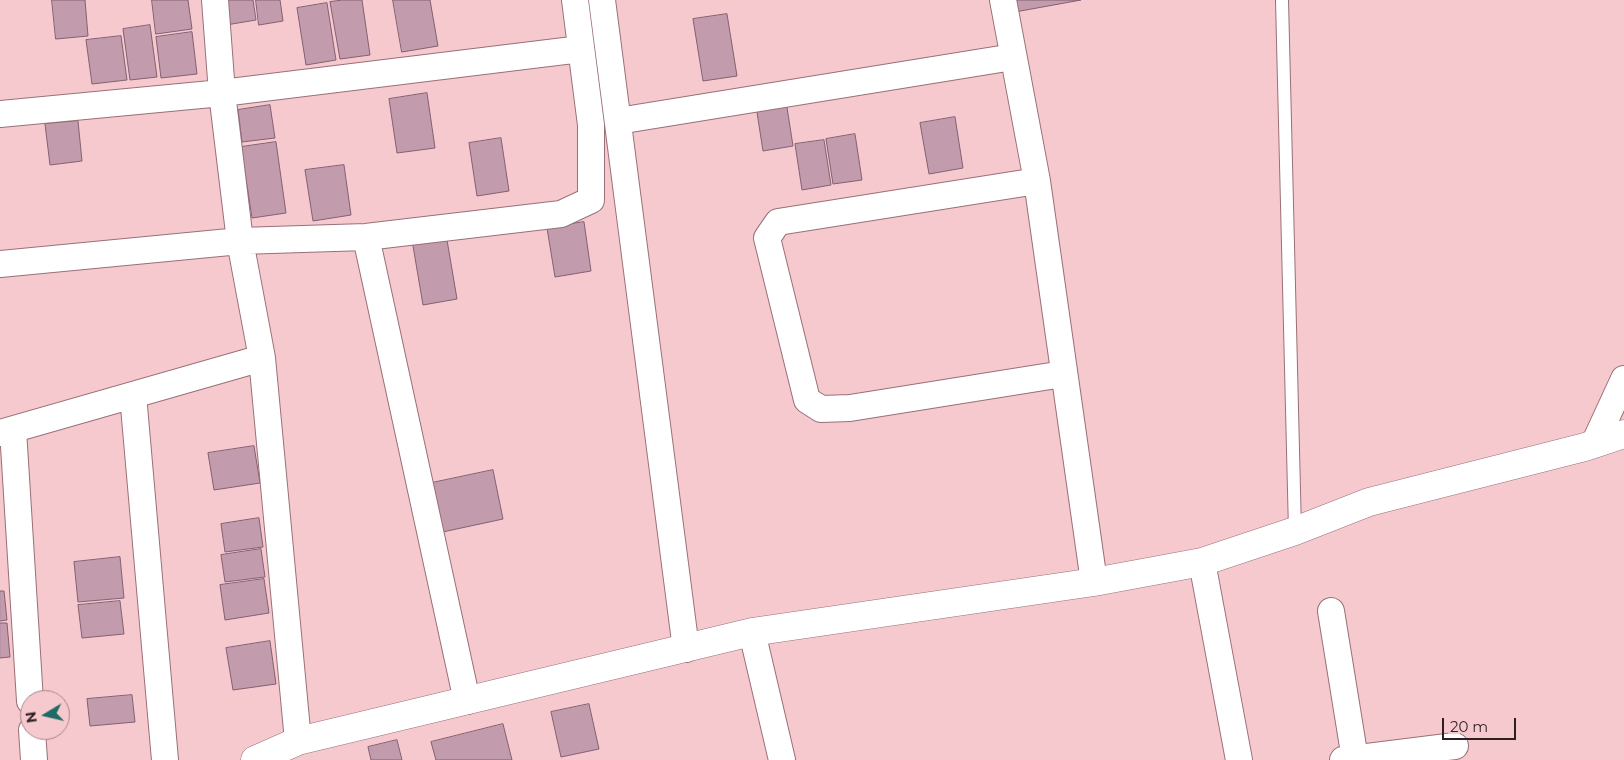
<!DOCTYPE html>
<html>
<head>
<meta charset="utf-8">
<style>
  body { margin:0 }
  #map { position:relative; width:1624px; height:760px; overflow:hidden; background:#f6c9cf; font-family:Montserrat,sans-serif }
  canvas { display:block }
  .north { position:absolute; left:20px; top:690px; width:50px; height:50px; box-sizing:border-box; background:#f6c9cf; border:1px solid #a68589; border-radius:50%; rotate:261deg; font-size:14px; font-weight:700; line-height:20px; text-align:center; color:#2f1f21 }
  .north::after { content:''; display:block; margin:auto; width:18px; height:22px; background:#1f6b66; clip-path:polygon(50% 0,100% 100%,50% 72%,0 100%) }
  .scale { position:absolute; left:1442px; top:718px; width:74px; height:22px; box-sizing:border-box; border:2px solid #2f1f21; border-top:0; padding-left:6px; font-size:15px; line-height:18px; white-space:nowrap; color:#2f1f21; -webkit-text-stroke:4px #f6c9cf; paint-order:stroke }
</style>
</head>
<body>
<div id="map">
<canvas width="1624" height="760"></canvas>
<div class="north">N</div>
<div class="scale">20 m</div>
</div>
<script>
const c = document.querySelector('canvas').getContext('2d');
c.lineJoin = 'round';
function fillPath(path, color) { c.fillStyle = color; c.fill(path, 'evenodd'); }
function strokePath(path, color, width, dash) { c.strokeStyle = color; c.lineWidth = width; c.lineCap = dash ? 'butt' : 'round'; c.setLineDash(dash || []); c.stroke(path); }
const building = new Path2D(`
  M 52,0 L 85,0 L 88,36 L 56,39 Z
  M 152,0 L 188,0 L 192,29 L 156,34 Z
  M 222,0 L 253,0 L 256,20 L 226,25 Z
  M 256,0 L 280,0 L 283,21 L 259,25 Z
  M 343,0 L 362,0 L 370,55 L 340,59 L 330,2 Z
  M 393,0 L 430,0 L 438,46 L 402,52 Z
  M 1013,0 L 1081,0 L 1015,12 Z
  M 327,3 L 336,60 L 306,65 L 297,8 Z
  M 727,14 L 737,76 L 703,81 L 693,19 Z
  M 150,25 L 157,77 L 130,80 L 123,29 Z
  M 192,32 L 197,74 L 161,78 L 156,37 Z
  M 121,36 L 127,80 L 92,84 L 86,40 Z
  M 427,93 L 435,148 L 397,153 L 389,99 Z
  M 786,101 L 793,146 L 763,151 L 756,106 Z
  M 270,105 L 275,138 L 242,142 L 238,110 Z
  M 955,117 L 963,168 L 929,174 L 920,123 Z
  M 78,121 L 82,161 L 50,165 L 45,124 Z
  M 855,134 L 862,180 L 833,184 L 826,139 Z
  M 501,138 L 509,191 L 477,196 L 469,143 Z
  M 824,140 L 831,185 L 802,190 L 795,144 Z
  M 276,142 L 286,213 L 252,218 L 241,147 Z
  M 344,165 L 351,215 L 313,221 L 305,170 Z
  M 584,222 L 591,271 L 555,277 L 547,228 Z
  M 446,234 L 457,299 L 423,305 L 412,240 Z
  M 254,446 L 260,483 L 214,490 L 208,453 Z
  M 493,470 L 503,519 L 438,533 L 427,484 Z
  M 259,518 L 263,547 L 225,552 L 221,524 Z
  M 261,549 L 265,577 L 225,582 L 221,555 Z
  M 120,557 L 124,598 L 78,602 L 74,562 Z
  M 264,579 L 269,613 L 225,620 L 220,585 Z
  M 0,591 L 4,591 L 7,620 L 0,621 Z
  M 120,601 L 124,634 L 82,638 L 78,605 Z
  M 0,623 L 7,623 L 10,657 L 0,658 Z
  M 270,641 L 276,684 L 233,690 L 226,648 Z
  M 132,695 L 135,722 L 90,726 L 87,699 Z
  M 589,704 L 599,749 L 561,757 L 551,712 Z
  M 503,724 L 512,760 L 436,760 L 431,742 Z
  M 397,740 L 402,760 L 371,760 L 368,747 Z`);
fillPath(building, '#c29bad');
strokePath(building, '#846071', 1);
const lane = new Path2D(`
  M 1282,0 L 1295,531`);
const street = new Path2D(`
  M 215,0 L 222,93 L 240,241 L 262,358 L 298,741
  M 602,0 L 686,649
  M 1003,0 L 1037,181 L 1094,582
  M 0,114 L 222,93 L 581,49
  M 618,121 L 1013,57
  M 1037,181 L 778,222 L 767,238 L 807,400 L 821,409 L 850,408 L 1063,374
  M 366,237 L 467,701
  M 0,264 L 240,241 L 366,237 L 561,214 L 591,200 L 591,125 L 575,0
  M 133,395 L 165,760
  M 13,430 L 30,701
  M 0,433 L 262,358
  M 1594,444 L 1624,379
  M 1202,562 L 1239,760
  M 1331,611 L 1355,759
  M 752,632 L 782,760
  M 32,730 L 34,760
  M 1343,760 L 1455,746`);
const secondary = new Path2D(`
  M 255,760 L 298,741 L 752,632 L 1094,582 L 1202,562 L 1295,531 L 1369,502 L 1585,447 L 1624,434`);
strokePath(lane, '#997076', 14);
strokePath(street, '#997076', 28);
strokePath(secondary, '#997076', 29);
strokePath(lane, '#fff', 12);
strokePath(street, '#fff', 26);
strokePath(secondary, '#fff', 28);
</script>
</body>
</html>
